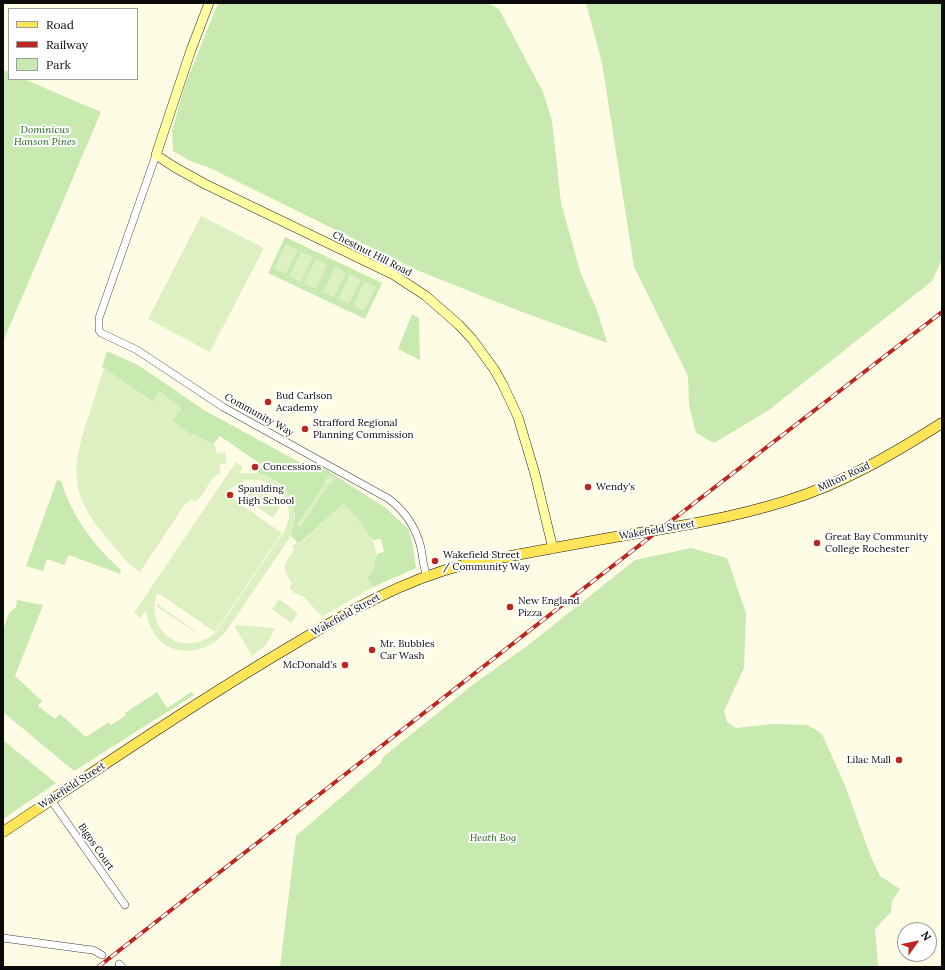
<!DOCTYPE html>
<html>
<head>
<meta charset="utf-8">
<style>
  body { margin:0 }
  #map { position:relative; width:945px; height:970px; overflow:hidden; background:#fffce6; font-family:Lora,serif }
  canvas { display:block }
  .frame { position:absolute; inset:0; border:4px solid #0a0a0a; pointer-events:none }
  .legend { position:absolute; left:8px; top:8px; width:130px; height:72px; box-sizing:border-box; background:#fff; border:1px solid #9d9d9d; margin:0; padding:5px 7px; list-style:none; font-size:12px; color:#0a0a0a }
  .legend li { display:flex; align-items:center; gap:8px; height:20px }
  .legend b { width:20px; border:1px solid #9d9d9d }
  .north { position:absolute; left:897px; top:922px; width:40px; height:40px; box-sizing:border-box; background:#fff; border:1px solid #9d9d9d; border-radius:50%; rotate:57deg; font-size:11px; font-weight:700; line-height:16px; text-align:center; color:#0a0a0a }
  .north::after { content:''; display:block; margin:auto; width:14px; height:18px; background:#bd261f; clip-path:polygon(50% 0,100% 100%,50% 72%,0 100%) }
</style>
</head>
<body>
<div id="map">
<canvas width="945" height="970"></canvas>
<div class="frame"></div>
<ul class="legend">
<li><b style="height:5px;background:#fee558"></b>Road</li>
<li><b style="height:5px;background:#bd261f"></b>Railway</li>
<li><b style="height:11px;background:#c8e9b0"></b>Park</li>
</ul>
<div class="north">N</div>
</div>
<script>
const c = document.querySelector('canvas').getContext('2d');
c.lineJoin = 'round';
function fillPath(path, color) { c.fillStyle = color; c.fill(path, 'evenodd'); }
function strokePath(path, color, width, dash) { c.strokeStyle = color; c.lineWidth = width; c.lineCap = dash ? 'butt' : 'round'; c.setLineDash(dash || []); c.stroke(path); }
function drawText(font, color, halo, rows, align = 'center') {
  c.font = font + ' Lora,serif'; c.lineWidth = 4; c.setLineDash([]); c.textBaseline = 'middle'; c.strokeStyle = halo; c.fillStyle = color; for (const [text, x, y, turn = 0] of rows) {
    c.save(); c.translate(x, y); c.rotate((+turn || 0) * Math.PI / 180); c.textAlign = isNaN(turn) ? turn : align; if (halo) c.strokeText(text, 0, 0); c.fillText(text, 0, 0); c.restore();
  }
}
fillPath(new Path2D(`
  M 218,3 L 488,3 L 499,9 L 543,92 L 552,121 L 561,203 L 580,271 L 598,313 L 607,343 L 517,310 L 419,271 L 208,167 L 190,161 L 173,151 L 172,131 L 185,85 Z
  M 586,3 L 942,3 L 942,259 L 932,281 L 769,410 L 714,443 L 696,433 L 689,405 L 688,376 L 634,267 L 602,63 Z
  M 3,70 L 9,72 L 9,79 L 24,79 L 101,112 L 3,342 Z
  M 285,237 L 382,283 L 365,319 L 268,273 Z
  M 412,314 L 419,318 L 420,360 L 398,349 Z
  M 107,351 L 138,365 L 204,410 L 286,455 L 315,470 L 322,467 L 386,508 L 409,530 L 413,546 L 416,568 L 373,587 L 367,579 L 373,568 L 377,554 L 384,552 L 381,539 L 373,540 L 344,503 L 299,544 L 291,536 L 295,518 L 292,502 L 264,475 L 257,473 L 262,465 L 220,436 L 214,443 L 210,443 L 193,434 L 192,436 L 172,421 L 181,408 L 160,392 L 153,402 L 102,367 Z
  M 57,480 L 61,481 C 73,518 93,545 121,570 L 120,574 L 69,555 L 64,565 L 47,559 L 43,571 L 26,566 Z
  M 691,548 L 727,558 L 746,613 L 744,668 L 724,711 L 727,722 L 736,728 L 773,724 L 808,725 L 822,734 L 844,783 L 871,857 L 880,876 L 900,889 L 892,901 L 891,912 L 875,929 L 878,967 L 280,967 L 296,836 L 381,763 L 383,757 L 475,683 L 527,646 L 635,560 Z
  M 17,600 L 43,605 L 15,676 L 42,701 L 38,706 L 55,719 L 60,714 L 86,737 L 109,722 L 111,725 L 126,715 L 125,713 L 157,692 L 167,708 L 191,692 L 194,695 L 74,771 L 3,712 L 3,630 L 9,613 L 16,607 Z
  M 3,740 L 56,783 L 3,819 Z`), '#c8e9b0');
fillPath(new Path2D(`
  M 201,216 L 264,248 L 210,352 L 148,319 Z
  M 286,244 L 298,250 L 286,274 L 274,269 Z
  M 301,252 L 313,257 L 301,282 L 289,276 Z
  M 316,259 L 327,264 L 316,289 L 304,283 Z
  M 335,267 L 346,273 L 334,297 L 323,292 Z
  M 350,274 L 361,280 L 349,304 L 338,299 Z
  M 364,281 L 376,287 L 364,311 L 353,306 Z
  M 104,368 L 152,402 L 160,392 L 181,408 L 172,421 L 192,435 L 193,434 L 210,443 L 214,443 L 217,454 L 225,452 L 227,463 L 220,465 L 220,474 C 210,476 208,488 202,495 C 200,498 197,500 194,502 L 192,499 L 185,504 L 140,572 C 126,563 116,549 106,537 C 94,523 81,505 78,487 C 73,461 82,436 90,412 C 95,397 99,383 104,368 Z
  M 236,462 L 243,467 L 239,474 C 278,467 305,497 291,536 L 225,633 C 196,664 151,654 146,610 L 140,618 L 134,613 ZM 248,480 C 251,480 255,480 258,480 C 275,482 291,500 289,518 C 288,522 286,526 285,530 L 216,632 C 194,652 161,645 155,615 C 154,607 154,600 158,593 L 215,632 L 282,533 L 226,494 L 163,585 L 229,489 L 236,485 Z
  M 329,475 L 334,479 L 329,486 L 328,485 L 300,527 L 297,525 L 325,483 L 324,482 Z
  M 253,484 L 282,503 L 273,518 L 244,498 Z
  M 344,503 C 354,515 378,540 376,555 C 376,564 371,571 367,579 L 373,587 L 322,617 L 304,597 L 294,593 L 289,587 L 292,584 C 282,565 282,567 294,550 L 292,547 L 297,542 L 300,544 Z
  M 279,599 L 298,613 L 291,623 L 272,609 Z
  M 157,604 L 198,633 L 198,634 L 156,606 Z
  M 237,625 L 275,628 L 267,644 L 252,656 L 235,627 Z`), '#dcf0c2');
const street = new Path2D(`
  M 156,155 L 99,318 L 99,330 L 101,333 L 137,350 L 223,407 L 389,499 C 406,512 416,527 421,548 C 423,558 423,567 427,576
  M 51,800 L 125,905
  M 3,938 L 84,949 L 93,950 L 102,955
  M 119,964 L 122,967`);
const secondary = new Path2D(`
  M 209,3 L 191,50 L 156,155 L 176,168 L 205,184 L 394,275 L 426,296 L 459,325 L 472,339 L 494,369 L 503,385 L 518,417 L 535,474 L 553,549`);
const primary = new Path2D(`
  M 3,832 C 98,769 193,704 291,646 C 346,613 401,581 463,565 C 516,555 568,545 621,536 C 676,527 732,518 786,501 C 842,484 893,454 942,423`);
strokePath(street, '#3d3d3d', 8);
strokePath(secondary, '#2c2c2c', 10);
strokePath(primary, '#1b1b1b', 11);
strokePath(street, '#fff', 7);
strokePath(secondary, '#fffea1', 9);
strokePath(primary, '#fee558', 10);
const rail = new Path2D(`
  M 98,967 L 588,585 L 942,312`);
strokePath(rail, '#bd261f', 4);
strokePath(rail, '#fff', 2.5, [8]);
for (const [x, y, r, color] of [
  [268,402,4,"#bd261f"],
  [305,429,4,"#bd261f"],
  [255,467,4,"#bd261f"],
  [588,487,4,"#bd261f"],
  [230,495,4,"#bd261f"],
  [817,543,4,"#bd261f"],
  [435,561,4,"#bd261f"],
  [510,607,4,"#bd261f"],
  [372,650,4,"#bd261f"],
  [345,665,4,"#bd261f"],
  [899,760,4,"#bd261f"]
]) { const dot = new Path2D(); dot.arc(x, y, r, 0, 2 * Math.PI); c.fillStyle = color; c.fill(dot); strokePath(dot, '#fff', 1.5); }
drawText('italic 10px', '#226219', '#fff', [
  ["Dominicus",45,130],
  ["Hanson Pines",45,142],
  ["Heath Bog",493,838]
]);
drawText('10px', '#0a0a0a', '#fff', [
  ["Chestnut Hill Road",372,254,27],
  ["Community Way",259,415,29],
  ["Milton Road",844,477,-25],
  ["Wakefield Street",657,530,-10],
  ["Wakefield Street",346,615,-29],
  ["Wakefield Street",72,786,-33],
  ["Bigos Court",96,847,55]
]);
drawText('10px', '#0a0a0a', '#fff', [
  ["Bud Carlson",276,396],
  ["Academy",276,408],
  ["Strafford Regional",313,423],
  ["Planning Commission",313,435],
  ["Concessions",263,467],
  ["Wendy's",596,487],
  ["Spaulding",238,489],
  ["High School",238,501],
  ["Great Bay Community",825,537],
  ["College Rochester",825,549],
  ["Wakefield Street",443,555],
  ["/ Community Way",443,567],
  ["New England",518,601],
  ["Pizza",518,613],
  ["Mr. Bubbles",380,644],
  ["Car Wash",380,656],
  ["McDonald's",337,665,"right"],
  ["Lilac Mall",891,760,"right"]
], 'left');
</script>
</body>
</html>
